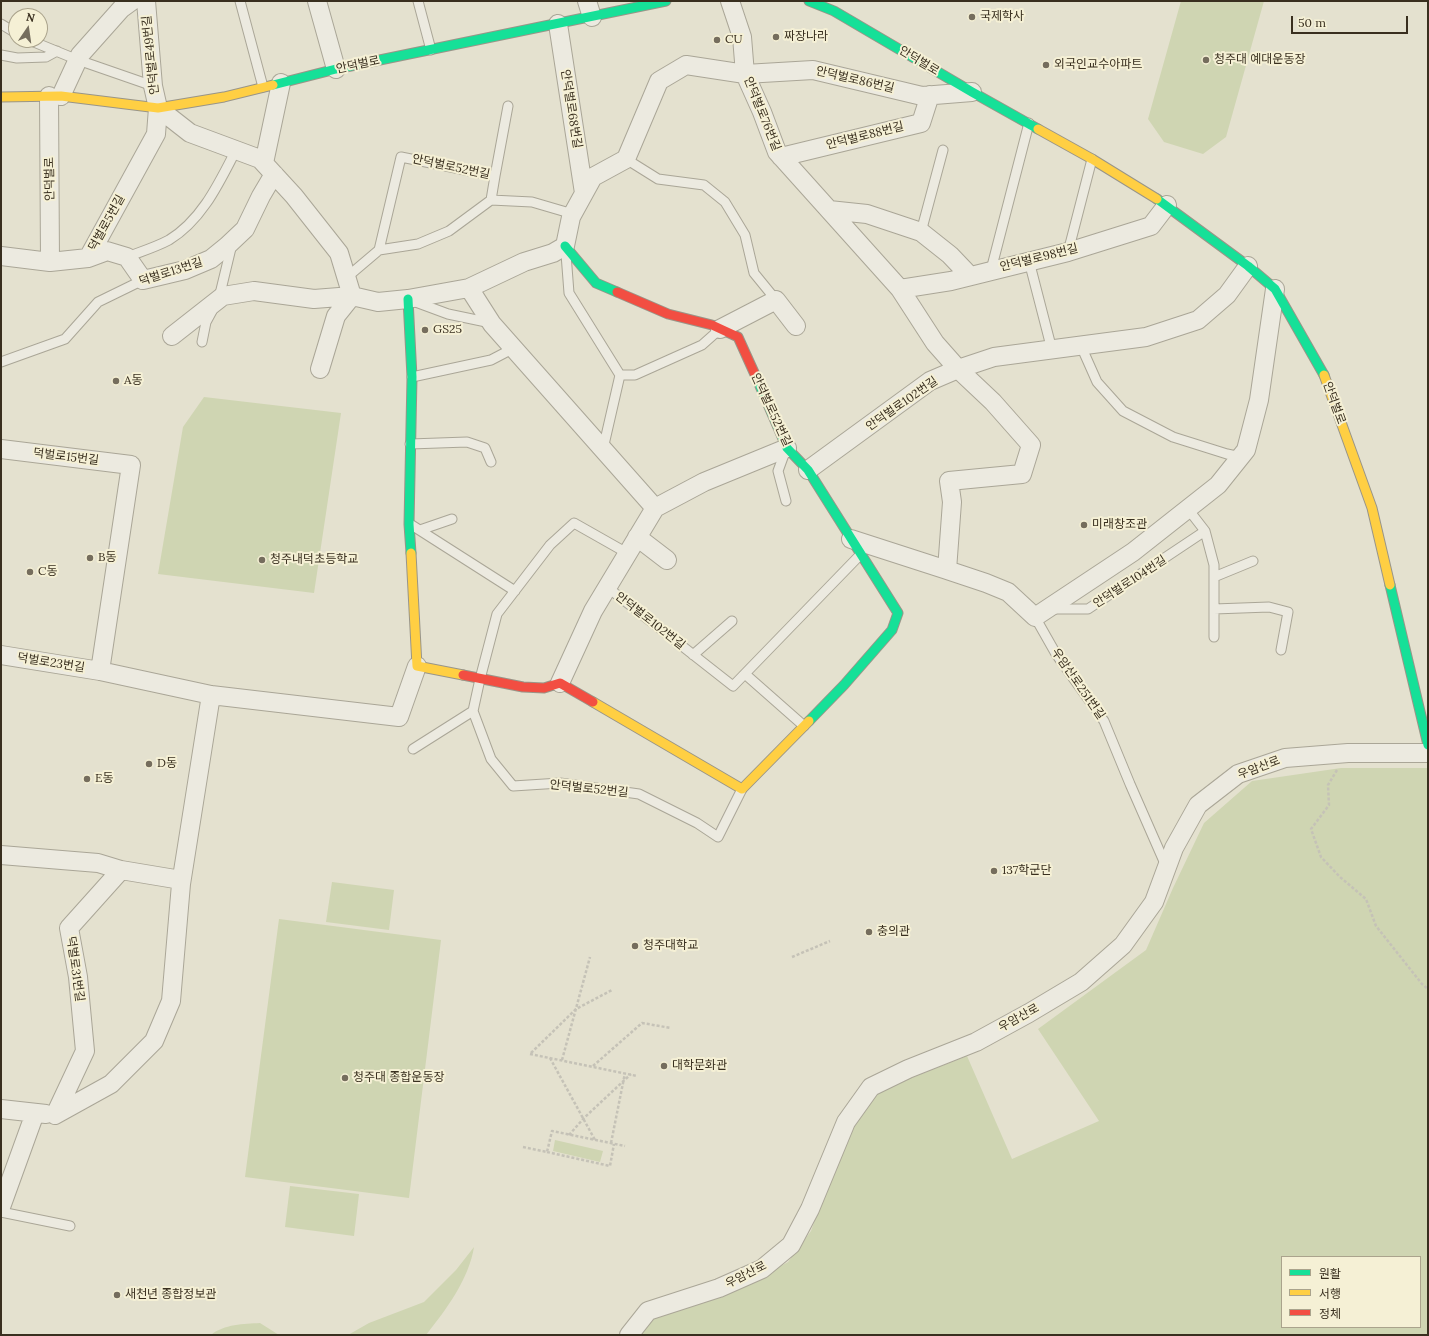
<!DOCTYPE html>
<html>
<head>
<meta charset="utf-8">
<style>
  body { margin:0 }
  #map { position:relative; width:1429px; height:1336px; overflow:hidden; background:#e4e1cf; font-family:Lora,"Noto Sans KR",serif }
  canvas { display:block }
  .frame { position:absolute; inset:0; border:2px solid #392f1f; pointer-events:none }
  .legend { position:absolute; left:1281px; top:1256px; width:140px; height:72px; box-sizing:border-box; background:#f5f0d5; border:1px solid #aaa38c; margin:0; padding:5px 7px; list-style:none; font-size:12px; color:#392f1f }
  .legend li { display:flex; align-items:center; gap:8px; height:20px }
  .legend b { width:20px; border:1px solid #aaa38c }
  .north { position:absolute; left:8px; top:8px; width:40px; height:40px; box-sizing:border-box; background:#f5f0d5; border:1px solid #aaa38c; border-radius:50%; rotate:13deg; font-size:11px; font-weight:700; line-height:16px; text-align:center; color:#392f1f }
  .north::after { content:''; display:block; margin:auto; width:14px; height:18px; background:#756d5d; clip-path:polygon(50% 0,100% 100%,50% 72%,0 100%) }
  .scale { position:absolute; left:1291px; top:16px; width:117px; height:18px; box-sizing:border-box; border:2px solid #392f1f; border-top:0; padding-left:5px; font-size:12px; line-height:14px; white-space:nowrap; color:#392f1f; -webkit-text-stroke:3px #f5f0d5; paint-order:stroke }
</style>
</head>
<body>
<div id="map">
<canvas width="1429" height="1336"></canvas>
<div class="frame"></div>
<ul class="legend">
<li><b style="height:5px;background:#16e098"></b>원활</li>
<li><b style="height:5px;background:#ffcf43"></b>서행</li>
<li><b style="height:5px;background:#f24e42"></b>정체</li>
</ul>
<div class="north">N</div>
<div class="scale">50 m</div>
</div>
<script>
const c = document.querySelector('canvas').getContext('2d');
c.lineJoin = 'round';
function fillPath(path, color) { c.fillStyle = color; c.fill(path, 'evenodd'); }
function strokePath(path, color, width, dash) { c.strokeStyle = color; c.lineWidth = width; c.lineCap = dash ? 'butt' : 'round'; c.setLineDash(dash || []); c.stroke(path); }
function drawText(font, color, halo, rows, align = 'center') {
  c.font = font + ' Lora,"Noto Sans KR",serif'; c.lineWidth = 4; c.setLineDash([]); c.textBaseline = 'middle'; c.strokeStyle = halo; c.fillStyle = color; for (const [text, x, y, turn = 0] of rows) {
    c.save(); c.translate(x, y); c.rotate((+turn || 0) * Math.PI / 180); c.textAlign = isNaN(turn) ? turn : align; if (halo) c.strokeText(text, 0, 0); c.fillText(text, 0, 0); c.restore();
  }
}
fillPath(new Path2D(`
  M 1181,1 L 1264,1 L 1226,137 L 1203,154 L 1164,142 L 1148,119 Z
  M 204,397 L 341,413 L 314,593 L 158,574 L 183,427 Z
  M 1341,768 L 1428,768 L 1428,1335 L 640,1335 L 656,1316 L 739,1289 L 788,1262 L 811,1231 L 831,1174 L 856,1121 L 878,1091 L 967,1056 L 1012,1159 L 1099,1121 L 1038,1029 L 1146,950 L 1173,888 L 1204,823 L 1252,781 ZM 1282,1257 L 1420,1257 L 1420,1327 L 1282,1327 Z
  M 332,882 L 394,890 L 389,930 L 326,922 Z
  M 279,919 L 441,940 L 409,1198 L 245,1177 Z
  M 555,1140 L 603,1151 L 600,1162 L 553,1151 Z
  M 290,1186 L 359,1194 L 354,1236 L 285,1227 Z
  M 474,1247 C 469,1279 446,1310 426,1335 L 348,1335 L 369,1323 L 424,1302 L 456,1270 Z
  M 260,1323 L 279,1335 L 211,1335 C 224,1324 244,1324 260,1323 Z`), '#cfd5b2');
const lane = new Path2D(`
  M 240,1 L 263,87
  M 418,1 L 431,50
  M 1,24 L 16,33
  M 29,40 L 78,60 L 153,86
  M 1,55 L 17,58 L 46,57 L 57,51
  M 626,159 L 658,179 L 704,185 L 725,202 L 745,235 L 754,273 L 776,300
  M 495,176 L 508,106
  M 491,200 L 532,202 L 573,214
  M 921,232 L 943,150
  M 1068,252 L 1092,159
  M 566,254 L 569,293 L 620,375 L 603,449
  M 127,257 C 140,252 156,247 169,240 C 202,220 219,183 236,150
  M 1029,261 L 1052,350
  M 991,270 L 1029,123
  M 346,278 L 379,250 L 418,244 L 449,231 L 491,200 L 495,176 L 401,157 L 379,250
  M 219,298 L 232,244
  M 413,301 L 448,314 L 491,323
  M 202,342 L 206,322 L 212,311
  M 1081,346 L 1097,382 L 1123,411 L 1173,437 L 1227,454 L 1241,457
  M 1,362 L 65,339 L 98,302 L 143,280
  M 620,375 L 635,375 L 702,345 L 720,329
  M 412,377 L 491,360 L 514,348
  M 410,444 L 467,442 L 485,448 L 491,462
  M 786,449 L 778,471 L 786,501
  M 1188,509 L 1205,531
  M 410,524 L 515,591
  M 420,530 L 452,519
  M 627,553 L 574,523 L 550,545 L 497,614 L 480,679 L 473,711 L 491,759 L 513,786 L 560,783 L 639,794 L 697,823 L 718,837 L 742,789
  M 1214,577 L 1253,561
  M 607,587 L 733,686 L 861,554
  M 1051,609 L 1088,609 L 1205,531 L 1214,565 L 1214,637
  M 1214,609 L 1269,607 L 1288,612 L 1281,650
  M 1035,617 L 1056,654 L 1104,721 L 1130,784 L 1166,866
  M 693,655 L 732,621
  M 745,674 L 804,726
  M 413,749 L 473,711
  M 1,1212 L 70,1226`);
const street = new Path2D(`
  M 317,1 L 336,69
  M 587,1 L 592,17
  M 730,1 L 742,37 L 745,74 L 762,112 L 777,152 L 900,289 L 935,343 L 958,369 L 993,402 L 1031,445 L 1022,474 L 949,481 L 952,502 L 947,570 L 986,583 L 1008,592 L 1035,617 L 1133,552 L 1218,485 L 1246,450 L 1259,400 L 1275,289
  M 558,24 L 584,193
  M 49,96 L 50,262
  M 61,96 L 80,55 L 121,9 L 132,1
  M 158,108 L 190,133 L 260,159 L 294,196 L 339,253 L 352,296 L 378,302 L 408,299 L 469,288 L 524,262 L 553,253 L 565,246 L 571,217 L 593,177 L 626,159 L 659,81 L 686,65 L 745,74 L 813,70 L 922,96 L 972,92
  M 781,157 L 921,123 L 930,95
  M 264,163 L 281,83
  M 829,210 L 867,214 L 921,232 L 950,255 L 970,276
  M 1,256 L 50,262 L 88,258 L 156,134 L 158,108 L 153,86 L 146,1
  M 88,258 L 107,251 L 127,257 L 143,280 L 185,270 L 211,259 L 227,246 L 245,229 L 261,196 L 274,174
  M 469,288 L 492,324 L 655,508
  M 900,289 L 951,281 L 1068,252 L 1151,226 L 1167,205
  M 720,329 L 776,300 L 796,326
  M 172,336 L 223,296 L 254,291 L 314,299 L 352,296
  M 320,369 L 336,316 L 352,296
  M 1,449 L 131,465 L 100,671
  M 808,470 L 930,381 L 958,369 L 994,357 L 1146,337 L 1198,320 L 1227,295 L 1248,266
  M 637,537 L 667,560
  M 851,539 L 947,570
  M 1,655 L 100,671 L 211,695 L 399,717 L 417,666
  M 560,683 L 593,611 L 655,508 L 704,482 L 787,448
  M 1,855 L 98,863 L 121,870 L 181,880
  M 1,1109 L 46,1114
  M 55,1115 L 111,1084 L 154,1041 L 171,1001 L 181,884 L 211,695
  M 55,1115 L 85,1051 L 78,977 L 69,928 L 121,870
  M 1,1207 L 35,1113
  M 629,1335 L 648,1311 L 719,1288 L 762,1269 L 791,1245 L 810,1209 L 846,1122 L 871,1087 L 908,1069 L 976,1042 L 1029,1013 L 1081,982 L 1123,945 L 1154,902 L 1174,848 L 1198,805 L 1238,774 L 1285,758 L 1348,753 L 1428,753`);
const fast = new Path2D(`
  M 809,1 L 834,11 L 972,92 L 1038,129
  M 273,85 L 336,69 L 666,1
  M 1157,199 L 1248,266 L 1275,289 L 1324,375
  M 565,246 L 596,283 L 617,292
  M 408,299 L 412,377 L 409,524 L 411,553
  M 757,379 L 787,448 L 808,470 L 898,613 L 892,630 L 844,685 L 809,721
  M 1390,585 L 1428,745`);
const slow = new Path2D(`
  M 1,97 L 61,96 L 158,108 L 224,97 L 273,85
  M 1038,129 L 1092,159 L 1157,199
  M 1324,375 L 1372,508 L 1390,585
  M 411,553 L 417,666 L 463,675
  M 593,702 L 742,789 L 809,721`);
const jam = new Path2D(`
  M 617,292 L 668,314 L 712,325 L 738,337 L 757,379
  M 463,675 L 523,687 L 544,688 L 560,683 L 593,702`);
strokePath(lane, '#aaa697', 11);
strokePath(street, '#aaa697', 20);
strokePath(fast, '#999588', 11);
strokePath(slow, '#999588', 11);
strokePath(jam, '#999588', 11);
strokePath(new Path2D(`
  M 1337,770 L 1328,785 L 1329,805 L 1311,829 L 1321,857 L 1340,877 L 1366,899 L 1376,926 L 1422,984 L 1428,989
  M 792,957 L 830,941
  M 531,1053 L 576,1009 L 612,990
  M 530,1054 L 637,1076
  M 550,1058 L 595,1140
  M 562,1060 L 590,957
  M 593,1066 L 642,1023 L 671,1028
  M 569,1135 L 584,1118 L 631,1074
  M 611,1143 L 625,1073
  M 523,1147 L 547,1152 L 552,1131 L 625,1146
  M 547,1152 L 610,1166 L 614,1144`), '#c5c2b7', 2.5, [3, 2]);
strokePath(lane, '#eceae0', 9);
strokePath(street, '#eceae0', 18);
strokePath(fast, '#16e098', 9);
strokePath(slow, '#ffcf43', 9);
strokePath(jam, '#f24e42', 9);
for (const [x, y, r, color] of [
  [972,17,4,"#756d5d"],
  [776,37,4,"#756d5d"],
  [717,40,4,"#756d5d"],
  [1206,60,4,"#756d5d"],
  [1046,65,4,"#756d5d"],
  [425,330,4,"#756d5d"],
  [116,381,4,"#756d5d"],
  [1084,525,4,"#756d5d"],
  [90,558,4,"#756d5d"],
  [262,560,4,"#756d5d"],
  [30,572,4,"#756d5d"],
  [149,764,4,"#756d5d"],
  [87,779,4,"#756d5d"],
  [994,871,4,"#756d5d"],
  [869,932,4,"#756d5d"],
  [635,946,4,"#756d5d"],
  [664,1066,4,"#756d5d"],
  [345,1078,4,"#756d5d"],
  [117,1295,4,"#756d5d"]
]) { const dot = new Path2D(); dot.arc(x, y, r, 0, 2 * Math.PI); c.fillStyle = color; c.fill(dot); strokePath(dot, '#f5f0d5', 1.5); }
drawText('12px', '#392f1f', '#f5f0d5', [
  ["국제학사",980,17],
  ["짜장나라",784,37],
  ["CU",725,40],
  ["청주대 예대운동장",1214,60],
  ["외국인교수아파트",1054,65],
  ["GS25",433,330],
  ["A동",124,381],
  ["미래창조관",1092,525],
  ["B동",98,558],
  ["청주내덕초등학교",270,560],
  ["C동",38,572],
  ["D동",157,764],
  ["E동",95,779],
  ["137학군단",1002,871],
  ["충의관",877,932],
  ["청주대학교",643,946],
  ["대학문화관",672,1066],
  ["청주대 종합운동장",353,1078],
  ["새천년 종합정보관",125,1295]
], 'left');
drawText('12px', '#392f1f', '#f5f0d5', [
  ["안덕벌로49번길",151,55,-96],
  ["안덕벌로",919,61,31],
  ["안덕벌로",358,65,-12],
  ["안덕벌로86번길",855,80,13],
  ["안덕벌로68번길",571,109,81],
  ["안덕벌로76번길",762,114,68],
  ["안덕벌로88번길",865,136,-14],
  ["안덕벌로52번길",451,167,12],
  ["안덕벌로",50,179,-91],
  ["덕벌로5번길",107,223,-61],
  ["안덕벌로98번길",1039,258,-14],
  ["덕벌로13번길",171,272,-18],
  ["안덕벌로",1334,403,70],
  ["안덕벌로102번길",902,404,-35],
  ["안덕벌로52번길",771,410,65],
  ["덕벌로15번길",66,457,7],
  ["안덕벌로104번길",1130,582,-33],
  ["안덕벌로102번길",650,621,38],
  ["덕벌로23번길",51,663,9],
  ["우암산로251번길",1078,684,55],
  ["우암산로",1259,768,-21],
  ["안덕벌로52번길",589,789,6],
  ["덕벌로31번길",75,969,82],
  ["우암산로",1019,1018,-29],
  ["우암산로",746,1275,-27]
]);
</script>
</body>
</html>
